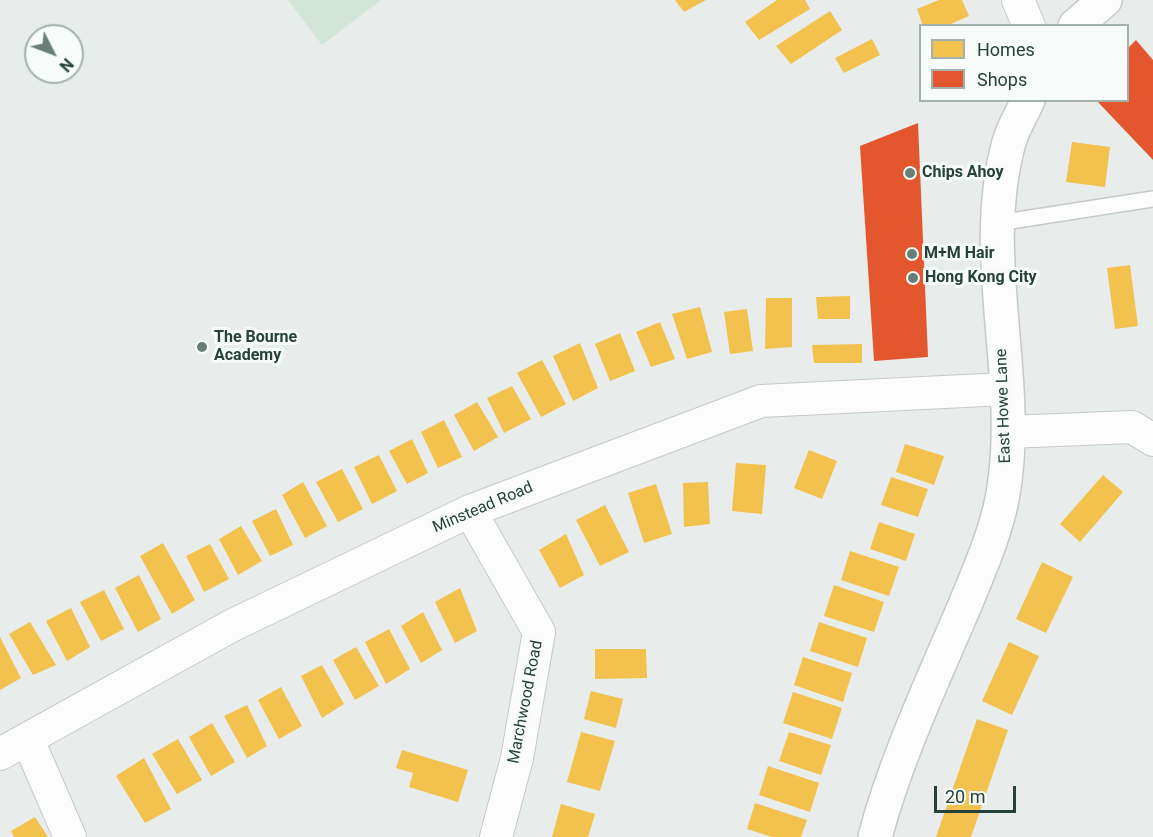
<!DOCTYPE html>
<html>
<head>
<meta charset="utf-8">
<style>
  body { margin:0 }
  #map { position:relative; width:1153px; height:837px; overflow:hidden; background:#e8edeb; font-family:Roboto,sans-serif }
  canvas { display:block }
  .legend { position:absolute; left:919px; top:24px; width:210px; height:78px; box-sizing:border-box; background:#f7fbf9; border:2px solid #a3b1ad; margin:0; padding:8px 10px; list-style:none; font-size:18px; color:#24423a }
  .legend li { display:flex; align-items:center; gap:12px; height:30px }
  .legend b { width:30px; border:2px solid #a3b1ad }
  .north { position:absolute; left:24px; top:24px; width:60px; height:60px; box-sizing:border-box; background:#f7fbf9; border:2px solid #a3b1ad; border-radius:50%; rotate:132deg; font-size:16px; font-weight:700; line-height:24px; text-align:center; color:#24423a }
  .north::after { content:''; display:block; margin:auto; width:21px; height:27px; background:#697e78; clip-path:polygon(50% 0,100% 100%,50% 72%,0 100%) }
  .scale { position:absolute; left:934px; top:786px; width:82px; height:27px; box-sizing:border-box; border:3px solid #24423a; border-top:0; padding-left:8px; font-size:18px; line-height:21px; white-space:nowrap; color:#24423a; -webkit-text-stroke:4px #f7fbf9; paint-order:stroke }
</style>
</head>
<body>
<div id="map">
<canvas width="1153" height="837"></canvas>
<ul class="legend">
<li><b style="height:16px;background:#f2c14e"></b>Homes</li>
<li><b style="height:16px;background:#e4572e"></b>Shops</li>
</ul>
<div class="north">N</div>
<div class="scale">20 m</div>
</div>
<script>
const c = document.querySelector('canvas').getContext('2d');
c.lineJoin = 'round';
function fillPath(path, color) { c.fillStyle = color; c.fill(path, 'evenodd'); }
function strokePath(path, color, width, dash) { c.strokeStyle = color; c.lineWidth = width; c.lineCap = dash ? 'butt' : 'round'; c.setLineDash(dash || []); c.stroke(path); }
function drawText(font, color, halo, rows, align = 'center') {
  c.font = font + ' Roboto,sans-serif'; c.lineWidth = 6; c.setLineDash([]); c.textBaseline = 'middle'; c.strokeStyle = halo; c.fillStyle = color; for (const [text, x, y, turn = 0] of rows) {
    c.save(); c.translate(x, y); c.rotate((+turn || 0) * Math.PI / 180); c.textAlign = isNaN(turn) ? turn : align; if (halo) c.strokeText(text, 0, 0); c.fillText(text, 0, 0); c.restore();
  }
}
fillPath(new Path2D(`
  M 288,0 L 381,0 L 322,45 Z`), '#d1e6d8');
fillPath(new Path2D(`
  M 675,0 L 706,0 L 684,12 Z
  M 777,0 L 805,0 L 810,9 L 759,40 L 745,22 Z
  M 939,0 L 962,0 L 969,16 L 946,26 L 923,26 L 917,9 Z
  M 830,11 L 842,30 L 791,64 L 776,46 Z
  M 872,39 L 880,55 L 844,73 L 835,58 Z
  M 1072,142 L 1110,147 L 1105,187 L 1066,182 Z
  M 1130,265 L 1138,326 L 1115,329 L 1107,268 Z
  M 850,296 L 850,319 L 818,319 L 816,297 Z
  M 766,298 L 792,298 L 792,347 L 765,349 Z
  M 700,307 L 712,352 L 687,359 L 672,314 Z
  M 747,309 L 753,351 L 730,354 L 724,312 Z
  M 660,322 L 675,359 L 651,367 L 636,332 Z
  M 620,333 L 635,371 L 610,381 L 595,344 Z
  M 580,343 L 598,388 L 573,401 L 553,356 Z
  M 862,344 L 862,363 L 814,363 L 812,345 Z
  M 542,360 L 566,404 L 541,417 L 517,373 Z
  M 512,386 L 531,419 L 504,433 L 487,398 Z
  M 477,402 L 498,437 L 474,451 L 454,415 Z
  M 444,420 L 462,457 L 438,468 L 421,432 Z
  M 412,439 L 428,473 L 407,484 L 389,451 Z
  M 905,444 L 944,456 L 934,485 L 896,472 Z
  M 809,450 L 837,461 L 822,499 L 794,488 Z
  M 379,455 L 397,491 L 372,504 L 354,467 Z
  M 736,463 L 766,465 L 762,514 L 732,511 Z
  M 342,469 L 363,509 L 338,522 L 316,482 Z
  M 1103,475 L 1123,492 L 1080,542 L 1060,524 Z
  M 891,477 L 928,489 L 918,517 L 881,505 Z
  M 303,482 L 327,526 L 305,538 L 282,495 Z
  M 708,482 L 710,524 L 684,527 L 683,483 Z
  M 656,484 L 672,534 L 644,543 L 628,493 Z
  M 605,505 L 629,552 L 600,566 L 576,520 Z
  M 276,509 L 293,545 L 270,556 L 252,521 Z
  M 879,522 L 915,534 L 906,561 L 870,549 Z
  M 241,526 L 262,561 L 238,575 L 219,539 Z
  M 566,534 L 584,575 L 560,588 L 539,550 Z
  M 163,543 L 195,600 L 172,614 L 140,556 Z
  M 210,544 L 229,579 L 204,592 L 186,556 Z
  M 850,551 L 899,567 L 889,596 L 841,580 Z
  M 1042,562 L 1073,577 L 1046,633 L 1016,619 Z
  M 139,575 L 161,619 L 138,632 L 115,588 Z
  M 834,585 L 884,602 L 874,632 L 824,616 Z
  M 460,588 L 477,631 L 455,643 L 435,602 Z
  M 104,590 L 124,629 L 101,641 L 80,602 Z
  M 71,608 L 90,647 L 67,661 L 46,621 Z
  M 423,612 L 442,650 L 421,663 L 401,626 Z
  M 30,622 L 56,665 L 33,675 L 9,634 Z
  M 819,622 L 867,638 L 858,667 L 810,651 Z
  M 389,629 L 410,669 L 386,684 L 365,642 Z
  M 0,637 L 21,678 L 0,690 Z
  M 1009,642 L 1039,656 L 1012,715 L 982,701 Z
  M 356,647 L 379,686 L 355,700 L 333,660 Z
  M 595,649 L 646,649 L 647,678 L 595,679 Z
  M 803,657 L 852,673 L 843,702 L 794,685 Z
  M 322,665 L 344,704 L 322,718 L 301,676 Z
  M 281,687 L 302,726 L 279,739 L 258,700 Z
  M 591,691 L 623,699 L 616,728 L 584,719 Z
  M 793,692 L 842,708 L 832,739 L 783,723 Z
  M 247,705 L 267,746 L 247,758 L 224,716 Z
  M 977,719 L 1008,730 L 971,837 L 936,837 Z
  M 212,723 L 235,762 L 211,776 L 189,737 Z
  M 581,732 L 615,741 L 600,791 L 567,782 Z
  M 789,732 L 831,745 L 821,775 L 779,761 Z
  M 178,739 L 202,780 L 177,794 L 152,754 Z
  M 402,750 L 468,770 L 458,802 L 409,787 L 413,773 L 396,768 Z
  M 144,758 L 171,809 L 145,823 L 116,776 Z
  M 768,766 L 819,783 L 810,812 L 759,795 Z
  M 755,803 L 807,820 L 801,837 L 772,837 L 747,829 Z
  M 561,804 L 595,814 L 588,837 L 552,837 Z
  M 35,817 L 48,837 L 14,837 L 11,831 Z`), '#f2c14e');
fillPath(new Path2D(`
  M 1136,40 L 1153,60 L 1153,160 L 1096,100 L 1128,100 L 1128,48 Z
  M 918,123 L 928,357 L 874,361 L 860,146 Z`), '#e4572e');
const service = new Path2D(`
  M 998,223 L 1153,199`);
const minor = new Path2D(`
  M 1018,0 L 1029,26
  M 1008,432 L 1132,427 L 1153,440
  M 470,511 L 539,632 L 517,758 L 496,837
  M 28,740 L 70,837
  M 0,754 L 231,626 L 470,511 L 761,401 L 1005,389`);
const tertiary = new Path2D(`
  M 1075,26 L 1105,0
  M 875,837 C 896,758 933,680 965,605 C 980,568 996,533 1003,494 C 1023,378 977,258 1009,142 C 1013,128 1022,114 1028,100`);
strokePath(service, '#c5cac8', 18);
strokePath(minor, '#c5cac8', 34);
strokePath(tertiary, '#c5cac8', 36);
strokePath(service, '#fcfcfc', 15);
strokePath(minor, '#fcfcfc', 32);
strokePath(tertiary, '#fcfcfc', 33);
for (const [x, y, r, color] of [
  [910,173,6,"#697e78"],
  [912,254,6,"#697e78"],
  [913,278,6,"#697e78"],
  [202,347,6,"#697e78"]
]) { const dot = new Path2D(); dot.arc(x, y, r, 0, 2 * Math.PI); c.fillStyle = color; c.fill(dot); strokePath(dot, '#f7fbf9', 2); }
drawText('bold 16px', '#24423a', '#f7fbf9', [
  ["Chips Ahoy",922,173],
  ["M+M Hair",924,254],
  ["Hong Kong City",925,278],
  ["The Bourne",214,338],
  ["Academy",214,356]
], 'left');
drawText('16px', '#24423a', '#f7fbf9', [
  ["East Howe Lane",1004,406,-92],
  ["Minstead Road",483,508,-23],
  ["Marchwood Road",526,702,-79]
]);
</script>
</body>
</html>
